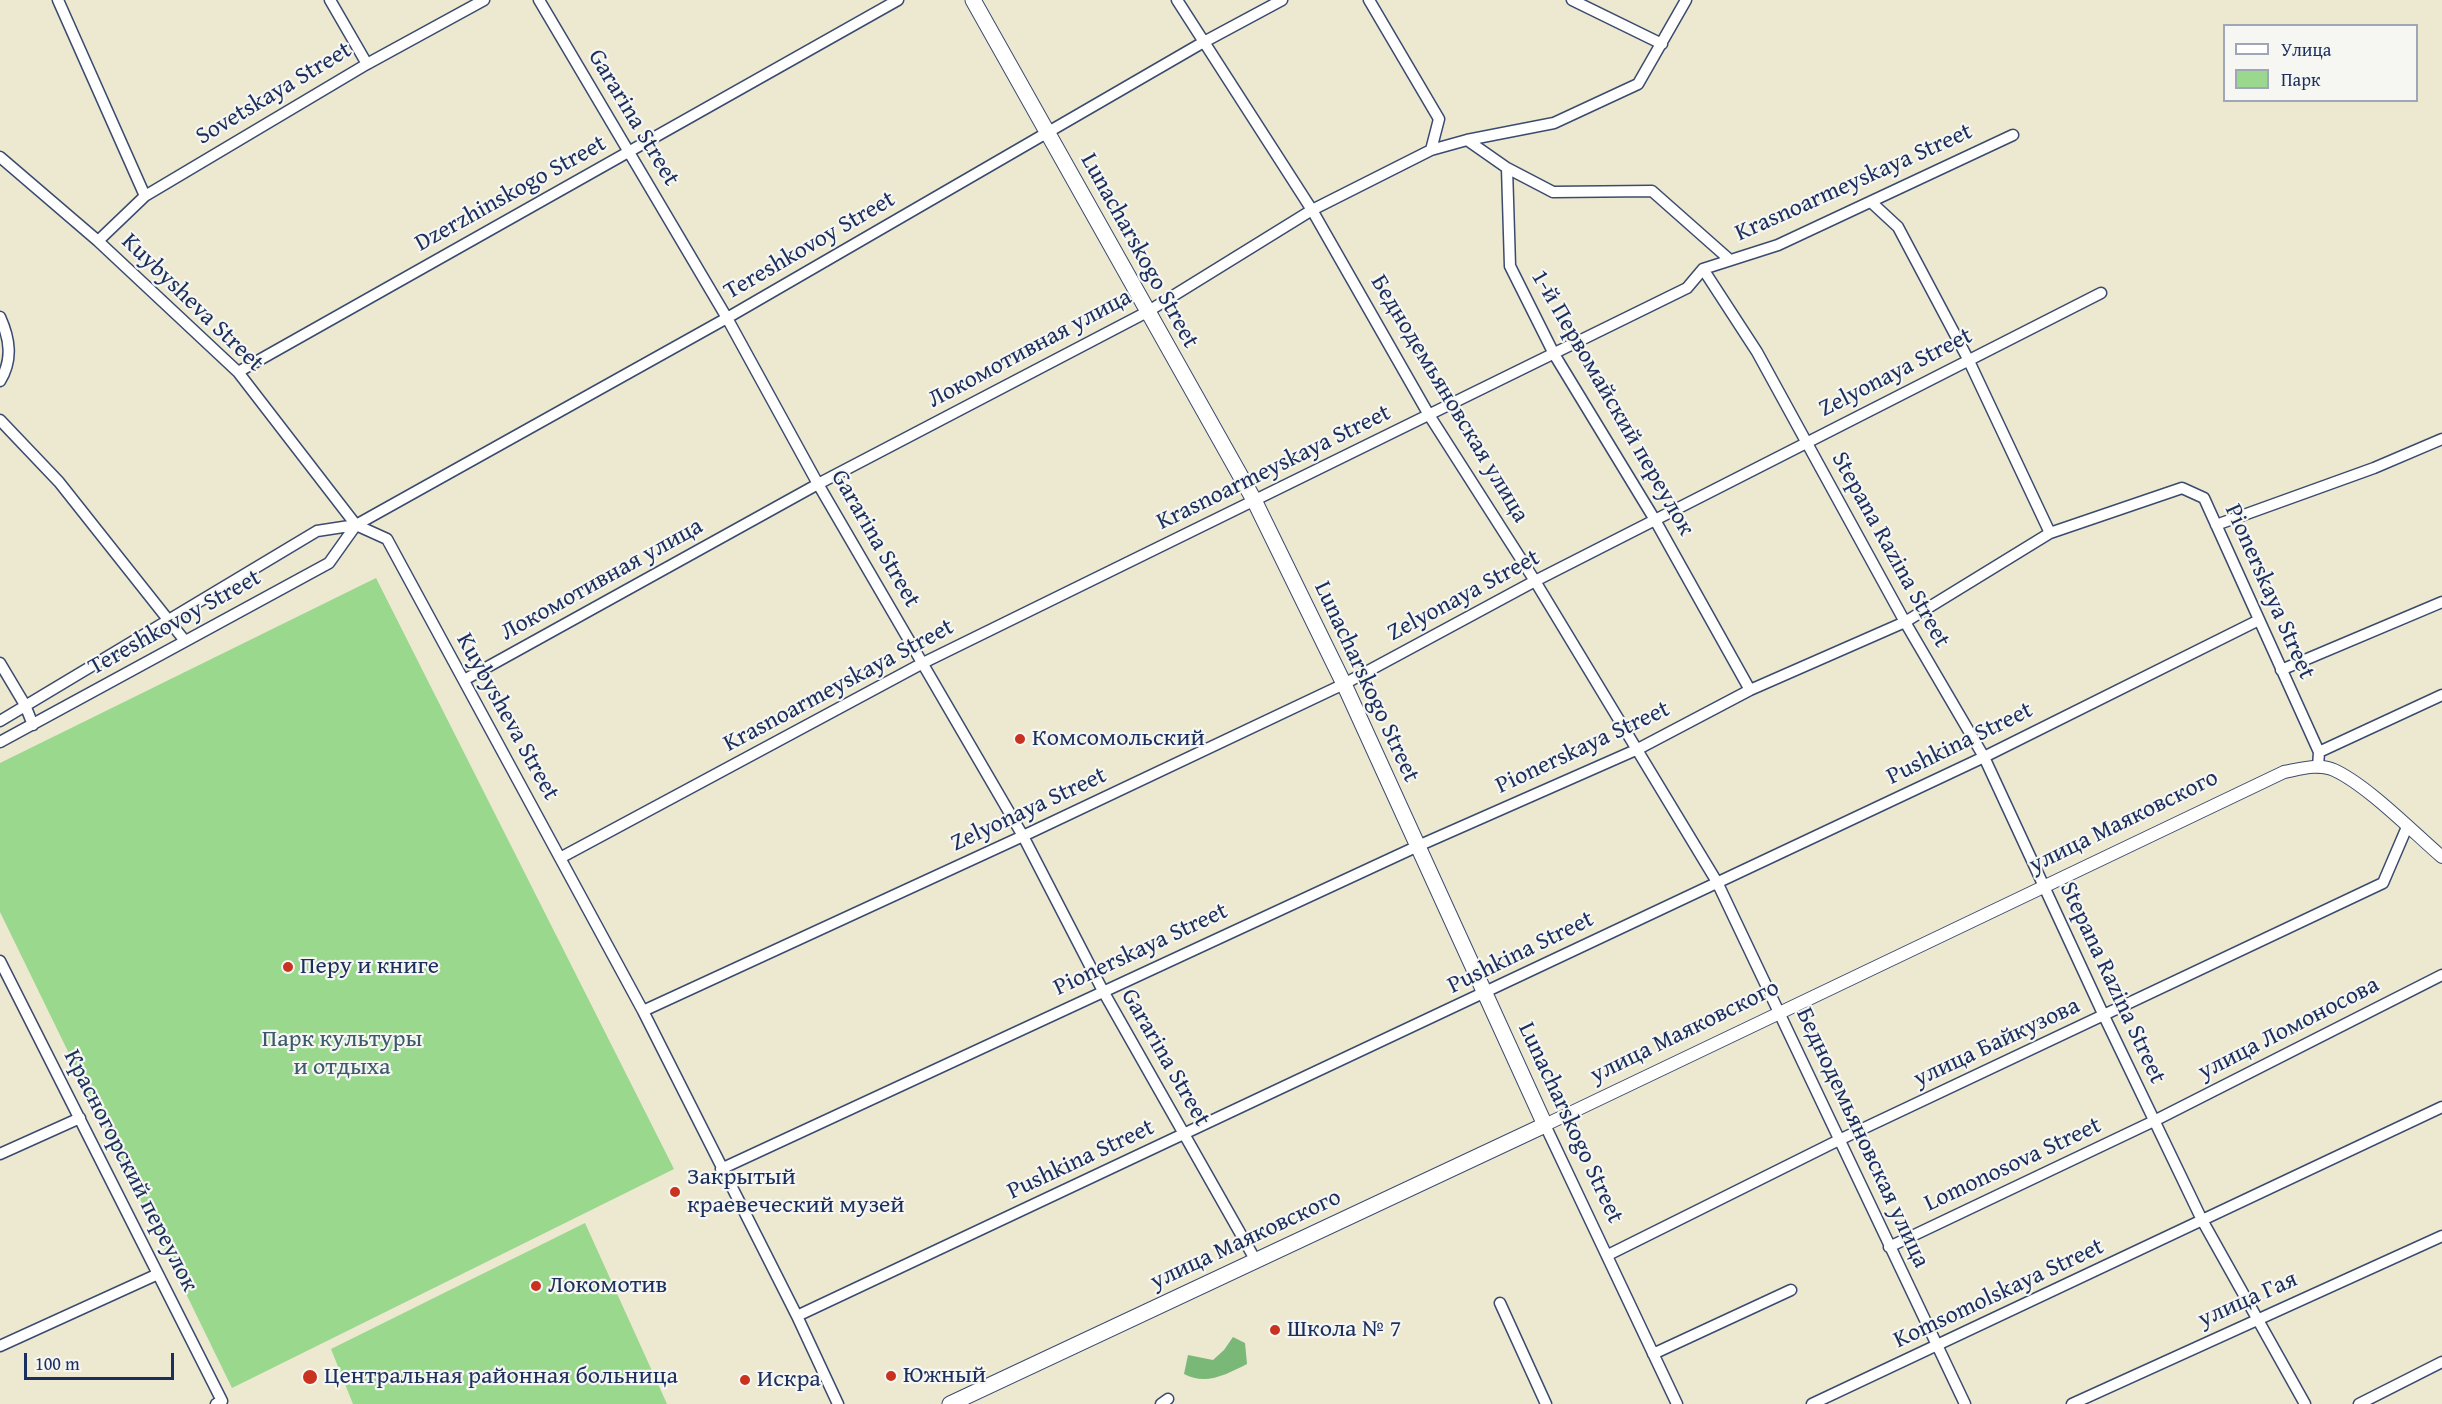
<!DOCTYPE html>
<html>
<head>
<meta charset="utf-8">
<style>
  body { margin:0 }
  #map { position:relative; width:2442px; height:1404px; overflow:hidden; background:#ede8d0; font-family:"Gentium Book Plus",serif }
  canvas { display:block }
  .legend { position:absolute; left:2223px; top:24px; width:195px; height:78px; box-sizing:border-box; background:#f6f6f2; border:2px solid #9ea6b7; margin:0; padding:8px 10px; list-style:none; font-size:18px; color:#1b2f5e }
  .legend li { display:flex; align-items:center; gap:12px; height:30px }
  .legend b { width:30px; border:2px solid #9ea6b7 }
  .scale { position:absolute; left:24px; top:1353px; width:150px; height:27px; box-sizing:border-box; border:3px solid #1b2f5e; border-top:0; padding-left:8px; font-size:18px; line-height:21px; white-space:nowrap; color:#1b2f5e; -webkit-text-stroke:4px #f6f6f2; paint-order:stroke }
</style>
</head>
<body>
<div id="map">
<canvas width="2442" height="1404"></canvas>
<ul class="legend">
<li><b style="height:8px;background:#fff"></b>Улица</li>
<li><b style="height:16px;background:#99d88d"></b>Парк</li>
</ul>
<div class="scale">100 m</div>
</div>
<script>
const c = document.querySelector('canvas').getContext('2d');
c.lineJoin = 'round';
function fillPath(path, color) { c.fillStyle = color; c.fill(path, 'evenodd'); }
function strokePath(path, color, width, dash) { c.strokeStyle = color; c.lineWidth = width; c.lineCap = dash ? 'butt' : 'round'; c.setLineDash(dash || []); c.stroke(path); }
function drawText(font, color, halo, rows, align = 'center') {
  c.font = font + ' "Gentium Book Plus",serif'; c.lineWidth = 4.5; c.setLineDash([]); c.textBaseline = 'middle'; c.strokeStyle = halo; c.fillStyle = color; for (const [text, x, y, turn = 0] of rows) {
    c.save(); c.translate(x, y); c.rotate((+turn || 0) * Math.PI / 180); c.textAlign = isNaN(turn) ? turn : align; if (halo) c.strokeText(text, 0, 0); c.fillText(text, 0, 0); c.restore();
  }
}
fillPath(new Path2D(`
  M 376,578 L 674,1169 L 232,1388 L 0,912 L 0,763 Z
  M 585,1223 L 667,1404 L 353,1404 L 331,1349 Z`), '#99d88d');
fillPath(new Path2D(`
  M 1233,1337 L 1245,1343 L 1247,1364 C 1227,1374 1206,1386 1184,1374 L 1188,1355 L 1213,1360 L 1224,1350 Z`), '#7ab878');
const minor = new Path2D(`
  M 58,0 L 145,196
  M 330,0 L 367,64
  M 539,0 L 727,318 L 818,484 L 1023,836 L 1103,991 L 1256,1261
  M 1177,0 L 1312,210 L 1429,415 L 1535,581 L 1717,882 L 1965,1404
  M 1369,0 L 1439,119 L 1431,150
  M 1572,0 L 1662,44
  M 1467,140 L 1507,168 L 1510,266 L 1554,354 L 1655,520 L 1750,690
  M 0,157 L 98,241 L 238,372 L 356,525 L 387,539 L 643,1011 L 797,1316 L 838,1404
  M 1507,168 L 1553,192 L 1652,191 L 1730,260
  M 1871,202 L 1898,227 L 1968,359 L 2050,533
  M 98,241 L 145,196 L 367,64 L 484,0
  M 1703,269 L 1757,352 L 1905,622 L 1984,757 L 2104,1016 L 2202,1220 L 2305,1404
  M 0,317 C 10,339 13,360 0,381
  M 238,372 L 898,0
  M 0,420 L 59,482 L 185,641
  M 2216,525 L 2374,468 L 2442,439
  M 0,663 L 25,705 L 33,725
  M 2281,670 L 2442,602
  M 464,680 L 818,484 L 1147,312 L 1312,210 L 1431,150 L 1467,140 L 1554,123 L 1638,84 L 1686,0
  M 0,721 L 317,531 L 356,525 L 727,318 L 1202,43 L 1282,0
  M 0,742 L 329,563 L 356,525
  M 2318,767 L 2319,752 L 2442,695
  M 560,858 L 923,663 L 1687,288 L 1703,269 L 1778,245 L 2013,135
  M 0,961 L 222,1401 L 216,1404
  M 643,1011 L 1023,836 L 1344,684 L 1535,581 L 2101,293
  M 1545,1125 L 1677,1404
  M 0,1154 L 80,1118
  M 721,1169 L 1418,846 L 1638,749 L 1750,690 L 1905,622 L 2050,533 L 2182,488 L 2204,498 L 2319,752
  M 1889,1247 L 2154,1121 L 2442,975
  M 1608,1255 L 1839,1140 L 2383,883 L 2407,827
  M 1500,1303 L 1546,1404
  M 797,1316 L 1984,757 L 2259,620
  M 0,1346 L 158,1274
  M 1653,1354 L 1791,1290
  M 1161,1404 L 1168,1399
  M 1812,1404 L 2442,1107
  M 2072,1404 L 2442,1236
  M 2359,1404 L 2442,1362`);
const tertiary = new Path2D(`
  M 1545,1125 L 2284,772 C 2300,769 2319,763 2334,770 C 2367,785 2413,832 2442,857`);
const secondary = new Path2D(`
  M 950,1404 L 1545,1125 L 1344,684 L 1254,500 L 973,0`);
strokePath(minor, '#3a4b6f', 13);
strokePath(tertiary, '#3a4b6f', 14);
strokePath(secondary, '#3a4b6f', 17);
strokePath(minor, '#fff', 10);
strokePath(tertiary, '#fff', 12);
strokePath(secondary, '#fff', 15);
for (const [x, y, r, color] of [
  [1020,739,6,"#c8321e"],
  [288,967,6,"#c8321e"],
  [675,1192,6,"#c8321e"],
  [536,1286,6,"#c8321e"],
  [1275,1330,6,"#c8321e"],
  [891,1376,6,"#c8321e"],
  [310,1377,8,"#c8321e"],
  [745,1380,6,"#c8321e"]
]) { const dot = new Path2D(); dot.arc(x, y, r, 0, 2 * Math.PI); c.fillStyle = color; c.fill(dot); strokePath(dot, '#f6f6f2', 2); }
drawText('24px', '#1b2f5e', '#f6f6f2', [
  ["Sovetskaya Street",274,94,-31],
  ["Gararina Street",633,118,59],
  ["Krasnoarmeyskaya Street",1854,183,-24],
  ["Dzerzhinskogo Street",511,194,-29],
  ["Tereshkovoy Street",810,246,-30],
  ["Lunacharskogo Street",1139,251,61],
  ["Kuybysheva Street",192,303,44],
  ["Локомотивная улица",1030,349,-28],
  ["Zelyonaya Street",1896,373,-27],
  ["Беднодемьяновская улица",1449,399,59],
  ["1-й Первомайский переулок",1612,403,60],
  ["Krasnoarmeyskaya Street",1274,468,-26],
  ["Gararina Street",875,539,60],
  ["Stepana Razina Street",1890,550,61],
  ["Локомотивная улица",602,580,-29],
  ["Pionerskaya Street",2269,592,66],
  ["Zelyonaya Street",1464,596,-28],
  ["Tereshkovoy Street",175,623,-29],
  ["Lunacharskogo Street",1366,682,65],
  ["Krasnoarmeyskaya Street",839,686,-28],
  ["Kuybysheva Street",507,717,61],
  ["Pushkina Street",1960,744,-26],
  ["Pionerskaya Street",1583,748,-25],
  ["Zelyonaya Street",1029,810,-25],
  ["улица Маяковского",2124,822,-26],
  ["Pionerskaya Street",1141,950,-25],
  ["Pushkina Street",1521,953,-26],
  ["Stepana Razina Street",2112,983,65],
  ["улица Ломоносова",2289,1029,-27],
  ["улица Маяковского",1685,1032,-26],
  ["улица Байкузова",1997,1043,-25],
  ["Gararina Street",1165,1058,60],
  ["Lunacharskogo Street",1570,1123,65],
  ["Беднодемьяновская улица",1862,1138,65],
  ["Pushkina Street",1081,1160,-25],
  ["Lomonosova Street",2013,1165,-25],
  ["Красногорский переулок",130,1171,63],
  ["улица Маяковского",1246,1240,-25],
  ["Komsomolskaya Street",1999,1294,-25],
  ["улица Гая",2248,1300,-24]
]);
drawText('24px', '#1b2f5e', '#f6f6f2', [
  ["Комсомольский",1032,739],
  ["Перу и книге",300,967],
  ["Закрытый",687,1178],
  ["краевеческий музей",687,1206],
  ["Локомотив",548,1286],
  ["Школа № 7",1287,1330],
  ["Южный",903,1376],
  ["Центральная районная больница",324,1377],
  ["Искра",757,1380]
], 'left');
drawText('24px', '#3a596a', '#f6f6f2', [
  ["Парк культуры",342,1040],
  ["и отдыха",342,1068]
]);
</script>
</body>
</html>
